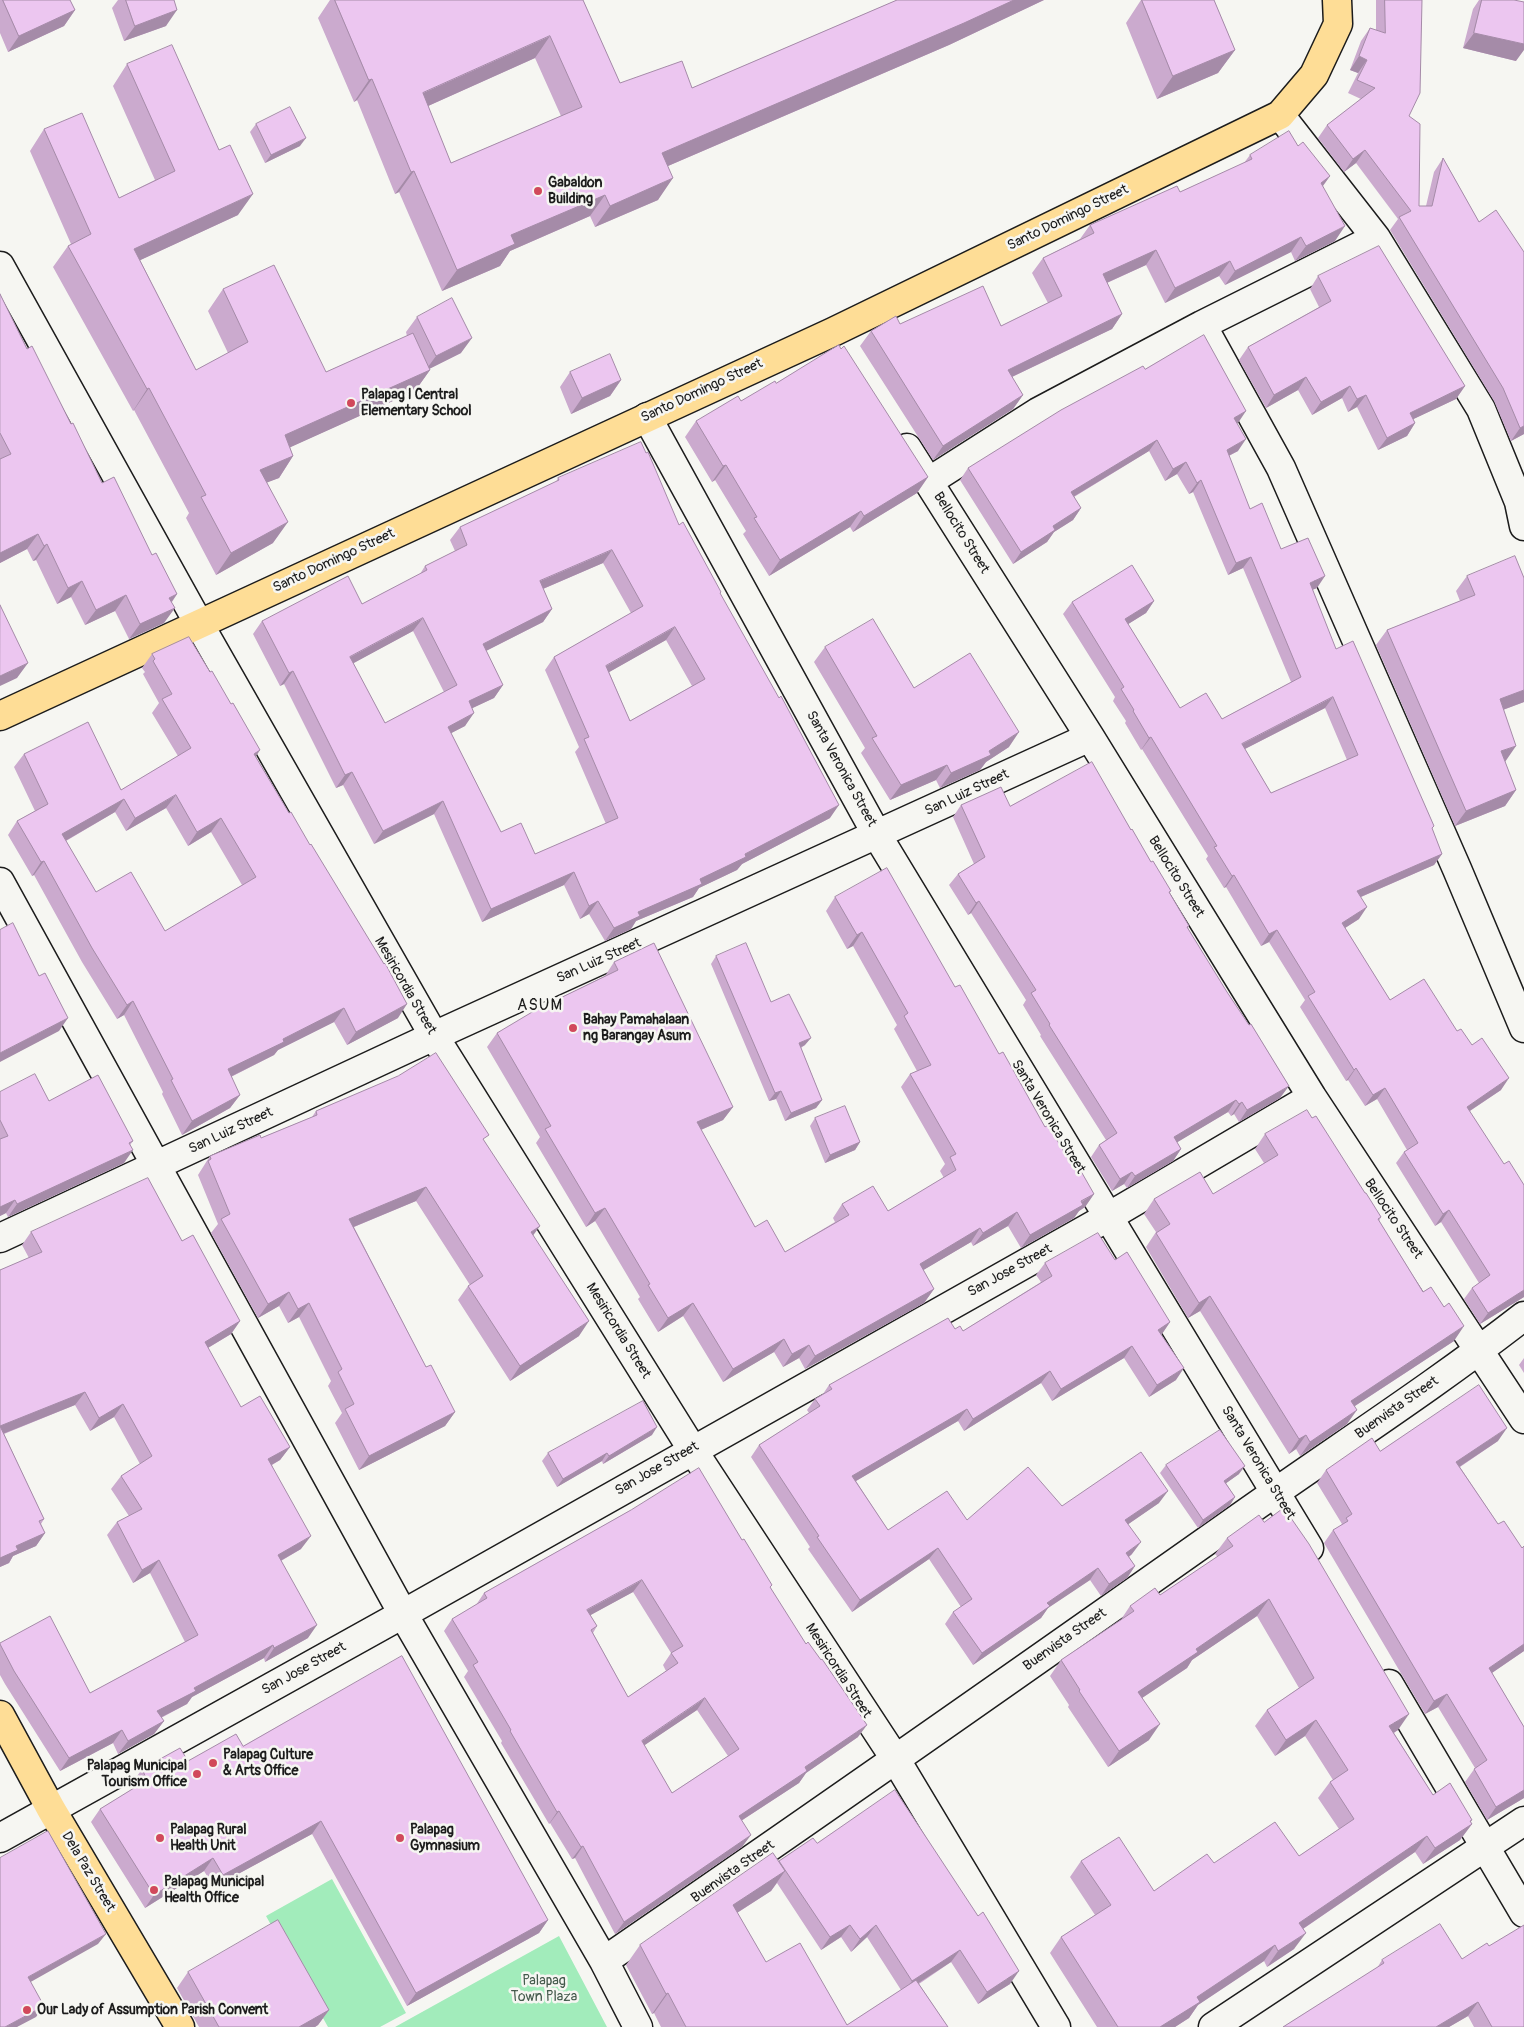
<!DOCTYPE html>
<html>
<head>
<meta charset="utf-8">
<style>
  body { margin:0 }
  canvas { display:block; background:#f6f6f2 }
</style>
</head>
<body>
<canvas width="1524" height="2027"></canvas>
<script>
const c = document.querySelector('canvas').getContext('2d');
c.lineJoin = 'round';
function fillPath(path, color) { c.fillStyle = color; c.fill(path, 'evenodd'); }
function strokePath(path, color, width, dash) { c.strokeStyle = color; c.lineWidth = width; c.lineCap = dash ? 'butt' : 'round'; c.setLineDash(dash || []); c.stroke(path); }
function drawText(font, color, halo, rows, align = 'center') {
  c.font = font + ' Pangolin,sans-serif'; c.lineWidth = 5; c.setLineDash([]); c.textBaseline = 'middle'; c.strokeStyle = halo; c.fillStyle = color; for (const [text, x, y, turn = 0] of rows) {
    c.save(); c.translate(x, y); c.rotate((+turn || 0) * Math.PI / 180); c.textAlign = isNaN(turn) ? turn : align; if (halo) c.strokeText(text, 0, 0); c.fillText(text, 0, 0); c.restore();
  }
}
fillPath(new Path2D(`
  M 332,1879 L 406,2013 L 380,2027 L 328,2027 L 266,1916 Z
  M 559,1936 L 607,2027 L 395,2027 Z`), '#a2ecbb');
const minor = new Path2D(`
  M 1280,115 L 1376,238 L 1481,409 L 1519,502 L 1524,526
  M 0,266 L 199,624 L 434,1036 L 692,1449 L 896,1760 L 1056,2027
  M 1202,325 L 1281,468 L 1457,869 L 1524,1028
  M 647,417 L 877,835 L 1309,1548
  M 907,448 L 1090,737 L 1312,1097 L 1524,1419
  M 928,482 L 1038,412 L 1202,325 L 1376,238
  M 0,882 L 403,1614 L 604,1961 L 638,2027
  M 0,1238 L 434,1036 L 1090,737
  M 1389,1684 L 1524,1913
  M 0,1838 L 403,1614 L 1108,1217 L 1312,1097
  M 604,1961 C 814,1817 1022,1671 1229,1525 C 1327,1455 1429,1390 1524,1316
  M 1213,2027 L 1524,1821`);
const major = new Path2D(`
  M 0,716 L 833,332 L 1280,115 L 1314,75 L 1338,24 L 1337,0
  M 0,1715 L 51,1809 L 180,2027`);
strokePath(minor, '#1c1c1c', 31);
strokePath(major, '#1c1c1c', 31);
strokePath(minor, '#f6f6f2', 28);
strokePath(major, '#fedd96', 28);
fillPath(new Path2D(`
  M 0,0 L 70,0 L 75,10 L 64,26 L 8,52 L 0,33 Z
  M 118,0 L 174,0 L 166,26 L 124,41 L 112,8 Z
  M 330,0 L 583,0 L 620,83 L 692,88 L 897,0 L 1044,0 L 949,45 L 668,166 L 658,200 L 595,227 L 590,216 L 510,251 L 500,266 L 442,291 L 399,192 L 395,194 L 357,100 L 354,102 L 318,18 ZM 535,58 L 561,116 L 451,163 L 428,106 Z
  M 1141,0 L 1214,0 L 1235,50 L 1218,73 L 1157,99 L 1126,23 Z
  M 1376,0 L 1422,0 L 1409,116 L 1419,206 L 1426,206 L 1434,172 L 1443,158 L 1479,222 L 1524,252 L 1524,434 L 1511,441 L 1494,401 L 1390,230 L 1398,219 L 1356,163 L 1344,172 L 1318,138 L 1327,125 L 1361,99 L 1348,93 L 1358,73 L 1350,70 L 1361,41 L 1370,28 L 1376,30 Z
  M 1479,0 L 1514,0 L 1516,61 L 1463,48 L 1473,9 Z
  M 127,64 L 238,215 L 140,260 L 196,370 L 228,353 L 208,311 L 223,289 L 326,372 L 407,336 L 406,332 L 417,317 L 461,353 L 429,369 L 430,370 L 415,391 L 290,447 L 293,456 L 279,478 L 267,482 L 273,543 L 216,575 L 186,518 L 189,513 L 134,410 L 133,411 L 53,267 L 68,246 L 71,244 L 30,151 L 44,129 L 119,198 L 155,180 L 113,86 Z
  M 256,124 L 300,146 L 265,163 L 250,132 Z
  M 1298,146 L 1330,176 L 1323,186 L 1335,241 L 1295,261 L 1291,252 L 1225,285 L 1219,276 L 1165,303 L 1146,265 L 1107,283 L 1122,314 L 1112,329 L 1012,377 L 1023,395 L 1013,409 L 933,460 L 860,346 L 871,331 L 900,324 L 1001,326 L 1048,303 L 1032,273 L 1043,258 L 1080,239 L 1090,225 L 1180,192 L 1244,163 L 1250,155 Z
  M 1318,276 L 1465,386 L 1456,399 L 1413,419 L 1415,423 L 1407,436 L 1378,450 L 1357,407 L 1348,412 L 1342,398 L 1312,415 L 1298,390 L 1266,408 L 1239,360 L 1248,347 L 1319,307 L 1310,289 Z
  M 0,294 L 27,349 L 71,424 L 102,483 L 152,555 L 177,594 L 172,602 L 164,623 L 129,639 L 115,611 L 85,625 L 71,597 L 57,604 L 36,560 L 33,561 L 27,549 L 0,563 Z
  M 1145,369 L 1238,423 L 1237,423 L 1238,451 L 1229,456 L 1250,509 L 1281,549 L 1317,588 L 1312,590 L 1336,649 L 1432,829 L 1442,854 L 1434,865 L 1361,897 L 1359,919 L 1345,928 L 1390,1000 L 1457,1031 L 1501,1090 L 1470,1111 L 1524,1297 L 1480,1324 L 1464,1299 L 1472,1288 L 1479,1283 L 1441,1222 L 1435,1226 L 1396,1163 L 1404,1152 L 1407,1150 L 1377,1099 L 1365,1106 L 1348,1080 L 1346,1081 L 1300,1007 L 1305,1000 L 1269,942 L 1261,946 L 1226,887 L 1224,888 L 1206,859 L 1208,856 L 1142,749 L 1141,750 L 1125,723 L 1126,721 L 1113,701 L 1115,697 L 1063,614 L 1072,602 L 1154,601 L 1146,613 L 1128,624 L 1180,708 L 1222,719 L 1291,682 L 1243,568 L 1228,575 L 1193,492 L 1189,494 L 1177,474 L 1165,481 L 1149,451 L 1074,497 L 1081,508 L 1073,520 L 1054,532 L 1047,542 L 1013,564 L 960,480 L 968,468 ZM 1325,708 L 1347,760 L 1271,793 L 1245,749 Z
  M 570,372 L 621,380 L 610,396 L 571,414 L 560,387 Z
  M 776,383 L 928,477 L 917,493 L 853,532 L 850,527 L 769,576 L 743,534 L 746,531 L 715,480 L 712,482 L 685,437 L 696,421 L 741,401 Z
  M 558,478 L 679,525 L 720,594 L 830,818 L 742,864 L 737,870 L 699,888 L 693,897 L 636,921 L 631,929 L 605,941 L 589,914 L 580,919 L 564,885 L 482,922 L 434,814 L 374,844 L 343,785 L 336,788 L 284,684 L 280,686 L 253,634 L 262,621 L 362,604 L 420,574 L 425,566 L 455,551 L 450,540 L 460,527 L 556,482 ZM 603,563 L 631,613 L 554,657 L 545,670 L 579,747 L 575,752 L 606,824 L 535,854 L 501,832 L 451,733 L 465,726 L 472,708 L 494,698 L 503,685 L 486,651 L 543,622 L 552,609 L 543,589 ZM 413,631 L 444,692 L 385,723 L 353,663 ZM 666,640 L 692,686 L 630,721 L 609,672 Z
  M 1467,576 L 1524,702 L 1503,710 L 1505,762 L 1516,790 L 1505,806 L 1455,826 L 1376,645 L 1387,630 L 1460,601 L 1456,591 Z
  M 825,647 L 914,688 L 1009,747 L 986,762 L 980,770 L 940,788 L 936,780 L 890,800 L 861,753 L 865,748 L 814,662 Z
  M 152,654 L 256,757 L 398,1018 L 347,1045 L 334,1022 L 278,1050 L 274,1055 L 231,1077 L 240,1095 L 230,1108 L 182,1135 L 162,1094 L 163,1092 L 124,1015 L 117,1019 L 82,962 L 34,875 L 32,876 L 8,835 L 17,821 L 35,811 L 14,767 L 24,754 L 121,790 L 178,756 L 152,713 L 159,703 L 143,674 L 145,672 L 142,668 ZM 166,808 L 188,846 L 211,832 L 242,885 L 165,931 L 96,892 L 66,841 L 115,812 L 126,831 Z
  M 961,805 L 1010,806 L 1131,830 L 1151,862 L 1171,891 L 1169,893 L 1189,926 L 1188,928 L 1280,1098 L 1239,1122 L 1234,1114 L 1231,1116 L 1228,1112 L 1177,1142 L 1181,1149 L 1173,1161 L 1127,1188 L 1124,1184 L 1112,1191 L 1091,1157 L 1099,1145 L 1106,1140 L 1040,1036 L 1041,1035 L 1023,1005 L 1026,1000 L 971,913 L 968,915 L 949,885 L 958,874 L 974,864 L 953,817 Z
  M 835,897 L 955,987 L 1045,1127 L 1070,1162 L 1094,1194 L 1085,1207 L 1079,1211 L 1074,1218 L 1021,1248 L 1008,1226 L 973,1246 L 971,1242 L 923,1270 L 934,1289 L 924,1303 L 805,1369 L 799,1358 L 783,1367 L 774,1352 L 723,1382 L 683,1316 L 658,1332 L 638,1299 L 640,1297 L 595,1221 L 586,1227 L 536,1143 L 540,1137 L 487,1047 L 497,1033 L 550,1003 L 605,976 L 614,962 L 733,1107 L 723,1120 L 701,1130 L 755,1227 L 785,1252 L 835,1222 L 833,1218 L 842,1204 L 888,1211 L 944,1178 L 940,1171 L 945,1164 L 901,1087 L 910,1074 L 917,1071 L 894,1029 L 897,1025 L 853,946 L 847,949 L 826,911 Z
  M 716,956 L 771,1002 L 805,1045 L 801,1048 L 822,1100 L 816,1108 L 785,1121 L 776,1099 L 769,1101 L 711,964 Z
  M 0,1092 L 49,1101 L 133,1141 L 130,1145 L 124,1163 L 8,1217 L 6,1213 L 0,1216 Z
  M 316,1111 L 485,1142 L 533,1235 L 579,1336 L 510,1381 L 458,1300 L 468,1286 L 470,1285 L 416,1201 L 354,1227 L 426,1367 L 455,1412 L 445,1426 L 359,1470 L 335,1423 L 342,1413 L 328,1386 L 331,1381 L 299,1317 L 288,1323 L 279,1306 L 258,1318 L 211,1233 L 218,1224 L 198,1175 L 210,1156 L 261,1138 L 312,1117 Z
  M 815,1118 L 860,1142 L 855,1150 L 825,1163 L 810,1126 Z
  M 1312,1118 L 1381,1217 L 1379,1221 L 1454,1341 L 1355,1406 L 1347,1424 L 1300,1456 L 1296,1449 L 1289,1454 L 1200,1311 L 1188,1318 L 1146,1247 L 1156,1232 L 1144,1214 L 1154,1199 L 1213,1194 L 1264,1163 L 1255,1149 L 1265,1134 Z
  M 31,1232 L 182,1241 L 240,1321 L 231,1334 L 208,1348 L 241,1407 L 290,1447 L 280,1460 L 272,1465 L 301,1549 L 281,1561 L 308,1638 L 265,1662 L 264,1658 L 192,1697 L 187,1704 L 161,1718 L 164,1721 L 154,1734 L 118,1754 L 113,1743 L 60,1771 L 5,1684 L 0,1675 L 0,1643 L 90,1693 L 185,1642 L 150,1573 L 133,1583 L 107,1535 L 117,1522 L 129,1516 L 111,1489 L 121,1476 L 140,1464 L 114,1417 L 90,1431 L 75,1405 L 4,1434 L 44,1519 L 41,1524 L 45,1533 L 36,1546 L 13,1556 L 9,1563 L 0,1567 L 0,1270 L 29,1258 L 22,1245 Z
  M 1115,1260 L 1170,1322 L 1161,1335 L 1176,1380 L 1149,1397 L 1124,1358 L 1052,1401 L 1041,1383 L 964,1431 L 958,1421 L 856,1481 L 888,1530 L 967,1520 L 1062,1506 L 1159,1503 L 1128,1524 L 1132,1554 L 1129,1557 L 1135,1566 L 1127,1578 L 1101,1596 L 1090,1580 L 1048,1608 L 1041,1618 L 973,1665 L 945,1624 L 953,1612 L 961,1607 L 929,1559 L 852,1612 L 808,1549 L 810,1547 L 751,1457 L 759,1445 L 809,1413 L 807,1410 L 815,1399 L 823,1394 L 829,1385 L 955,1329 L 963,1331 L 1041,1282 L 1036,1275 L 1045,1263 Z
  M 1524,1358 L 1524,1373 L 1519,1365 Z
  M 652,1435 L 603,1464 L 602,1461 L 557,1487 L 542,1461 L 548,1453 Z
  M 1498,1441 L 1460,1467 L 1498,1524 L 1522,1548 L 1524,1546 L 1524,1651 L 1492,1673 L 1524,1727 L 1524,1798 L 1487,1820 L 1465,1782 L 1475,1768 L 1438,1707 L 1425,1714 L 1324,1543 L 1333,1530 L 1340,1526 L 1342,1524 L 1317,1483 L 1326,1470 L 1380,1451 Z
  M 1166,1465 L 1239,1474 L 1226,1483 L 1235,1497 L 1230,1505 L 1198,1528 L 1160,1473 Z
  M 631,1510 L 770,1588 L 858,1737 L 806,1773 L 799,1783 L 741,1821 L 742,1847 L 615,1934 L 575,1858 L 572,1859 L 550,1823 L 549,1824 L 501,1743 L 502,1741 L 464,1677 L 468,1671 L 444,1631 L 452,1619 L 476,1605 L 484,1593 ZM 633,1592 L 671,1653 L 663,1665 L 666,1671 L 628,1697 L 593,1633 L 597,1626 L 590,1615 ZM 697,1710 L 728,1756 L 672,1793 L 644,1745 Z
  M 1227,1538 L 1398,1730 L 1394,1733 L 1433,1795 L 1470,1822 L 1472,1824 L 1460,1840 L 1423,1864 L 1415,1852 L 1303,1929 L 1294,1949 L 1267,1967 L 1264,1961 L 1198,2005 L 1189,2018 L 1175,2027 L 1097,2027 L 1050,1953 L 1061,1937 L 1095,1915 L 1070,1877 L 1081,1861 L 1154,1891 L 1214,1863 L 1299,1856 L 1339,1829 L 1318,1798 L 1330,1782 L 1333,1780 L 1305,1736 L 1275,1756 L 1255,1726 L 1267,1710 L 1299,1688 L 1257,1616 L 1192,1660 L 1187,1668 L 1142,1698 L 1149,1740 L 1108,1767 L 1068,1707 L 1069,1705 L 1050,1676 L 1061,1660 L 1120,1621 L 1130,1606 L 1160,1595 L 1218,1557 L 1215,1554 Z
  M 243,1746 L 548,1920 L 539,1933 L 407,2006 L 312,1834 L 214,1887 L 204,1871 L 145,1908 L 91,1822 L 100,1809 L 136,1787 L 133,1782 L 142,1769 L 188,1761 Z
  M 817,1843 L 1010,1984 L 978,2004 L 951,1962 L 919,1984 L 948,2027 L 661,2027 L 654,2013 L 652,2014 L 626,1965 L 640,1945 L 779,1861 ZM 777,1883 L 821,1950 L 841,1937 L 851,1952 L 867,1937 L 901,1990 L 847,2025 L 766,1962 L 737,1913 L 771,1891 Z
  M 1462,1959 L 1524,2027 L 1474,2027 L 1468,2016 L 1449,2027 L 1283,2027 L 1377,1968 L 1382,1960 Z
  M 188,1972 L 329,2010 L 318,2025 L 315,2027 L 199,2027 L 177,1988 Z`), '#cbaace');
fillPath(new Path2D(`
  M 1014,0 L 1044,0 L 949,45 L 647,175 L 662,153 Z
  M 75,10 L 64,26 L 8,52 L 19,36 Z
  M 177,10 L 166,26 L 124,41 L 135,26 Z
  M 1474,33 L 1524,44 L 1524,50 L 1516,61 L 1463,48 Z
  M 550,36 L 535,58 L 408,115 L 423,93 Z
  M 1235,50 L 1218,73 L 1157,99 L 1173,76 Z
  M 1359,56 L 1367,60 L 1358,73 L 1350,70 Z
  M 372,79 L 357,100 L 354,102 L 369,80 Z
  M 306,138 L 300,146 L 265,163 L 271,155 Z
  M 1365,150 L 1356,163 L 1344,172 L 1353,159 Z
  M 414,171 L 399,192 L 395,194 L 411,172 Z
  M 1330,176 L 1319,191 L 1321,183 Z
  M 673,178 L 658,200 L 595,227 L 610,206 Z
  M 253,194 L 238,215 L 119,270 L 134,249 Z
  M 605,195 L 590,216 L 510,251 L 500,266 L 442,291 L 457,270 L 511,235 Z
  M 1345,226 L 1335,241 L 1295,261 L 1306,246 Z
  M 1301,237 L 1291,252 L 1225,285 L 1235,271 Z
  M 1156,250 L 1146,265 L 1093,289 L 1103,274 Z
  M 1230,261 L 1219,276 L 1165,303 L 1175,288 Z
  M 1122,314 L 1112,329 L 997,384 L 1008,370 Z
  M 472,338 L 461,353 L 425,371 L 436,356 Z
  M 430,370 L 415,391 L 271,456 L 285,435 Z
  M 1306,377 L 1298,390 L 1266,408 L 1274,395 Z
  M 621,380 L 610,396 L 571,414 L 582,398 Z
  M 1350,386 L 1342,398 L 1312,415 L 1321,402 Z
  M 1465,386 L 1456,399 L 1401,425 L 1410,413 Z
  M 149,388 L 134,410 L 133,411 L 147,389 Z
  M 1023,395 L 1013,409 L 933,460 L 943,446 Z
  M 1366,395 L 1357,407 L 1348,412 L 1357,399 Z
  M 1246,411 L 1238,423 L 1226,430 L 1234,418 Z
  M 1415,423 L 1407,436 L 1378,450 L 1387,438 Z
  M 1524,426 L 1524,434 L 1511,441 L 1520,428 Z
  M 1246,439 L 1238,451 L 1218,461 L 1227,450 Z
  M 1157,440 L 1149,451 L 1063,503 L 1071,492 Z
  M 293,456 L 279,478 L 245,491 L 260,470 Z
  M 1186,462 L 1177,474 L 1165,481 L 1173,469 Z
  M 726,465 L 715,480 L 712,482 L 723,466 Z
  M 928,477 L 917,493 L 853,532 L 864,516 Z
  M 1201,480 L 1193,492 L 1189,494 L 1197,483 Z
  M 1081,508 L 1073,520 L 1054,532 L 1047,542 L 1013,564 L 1021,552 L 1053,526 Z
  M 861,511 L 850,527 L 769,576 L 780,560 Z
  M 288,522 L 273,543 L 216,575 L 231,553 Z
  M 38,534 L 27,549 L 0,563 L 0,553 Z
  M 47,544 L 36,560 L 33,561 L 44,546 Z
  M 612,550 L 603,563 L 531,594 L 540,581 Z
  M 1251,557 L 1243,568 L 1228,575 L 1236,563 Z
  M 1325,576 L 1317,588 L 1302,594 L 1310,583 Z
  M 82,581 L 71,597 L 57,604 L 68,588 Z
  M 177,594 L 166,610 L 169,598 Z
  M 126,595 L 115,611 L 85,625 L 96,610 Z
  M 1154,601 L 1146,613 L 1117,631 L 1125,619 Z
  M 175,608 L 164,623 L 129,639 L 140,624 Z
  M 552,609 L 543,622 L 474,657 L 483,644 Z
  M 423,618 L 413,631 L 341,670 L 350,657 Z
  M 675,627 L 666,640 L 597,679 L 606,666 Z
  M 28,663 L 17,678 L 0,686 L 0,676 Z
  M 293,671 L 284,684 L 280,686 L 289,673 Z
  M 503,685 L 494,698 L 460,714 L 469,701 Z
  M 1524,690 L 1524,702 L 1489,715 L 1500,699 Z
  M 1333,697 L 1325,708 L 1233,755 L 1242,744 Z
  M 474,713 L 465,726 L 438,740 L 448,727 Z
  M 1019,732 L 1009,747 L 986,762 L 980,770 L 940,788 L 951,773 L 989,751 Z
  M 1151,737 L 1142,749 L 1141,750 L 1149,738 Z
  M 1516,746 L 1505,762 L 1501,751 Z
  M 260,750 L 251,764 L 254,754 Z
  M 947,765 L 936,780 L 890,800 L 901,785 Z
  M 352,772 L 343,785 L 336,788 L 345,775 Z
  M 1516,790 L 1505,806 L 1455,826 L 1466,811 Z
  M 176,795 L 166,808 L 126,831 L 135,818 Z
  M 124,799 L 115,812 L 53,848 L 62,834 Z
  M 443,801 L 434,814 L 374,844 L 383,831 Z
  M 839,805 L 830,818 L 742,864 L 737,870 L 699,888 L 693,897 L 636,921 L 631,929 L 605,941 L 614,928 L 638,912 L 745,854 Z
  M 221,818 L 211,832 L 188,846 L 197,832 Z
  M 1442,854 L 1434,865 L 1349,902 L 1357,891 Z
  M 44,861 L 34,875 L 32,876 L 41,862 Z
  M 574,872 L 564,885 L 482,922 L 491,909 Z
  M 1234,875 L 1226,887 L 1224,888 L 1232,876 Z
  M 598,901 L 589,914 L 580,919 L 589,906 Z
  M 979,901 L 971,913 L 968,915 L 976,903 Z
  M 1367,907 L 1359,919 L 1334,935 L 1342,923 Z
  M 1277,930 L 1269,942 L 1261,946 L 1269,934 Z
  M 862,932 L 853,946 L 847,949 L 857,935 Z
  M 133,1001 L 124,1015 L 117,1019 L 127,1005 Z
  M 407,1004 L 398,1018 L 347,1045 L 356,1032 Z
  M 344,1008 L 334,1022 L 278,1050 L 274,1055 L 218,1083 L 228,1069 L 283,1039 Z
  M 68,1018 L 59,1031 L 0,1062 L 0,1053 Z
  M 811,1038 L 805,1045 L 793,1051 L 799,1043 Z
  M 1356,1068 L 1348,1080 L 1346,1081 L 1354,1070 Z
  M 1509,1078 L 1501,1090 L 1459,1118 L 1467,1107 Z
  M 1289,1086 L 1280,1098 L 1239,1122 L 1247,1110 Z
  M 1385,1088 L 1377,1099 L 1365,1106 L 1373,1095 Z
  M 781,1091 L 776,1099 L 769,1101 L 775,1093 Z
  M 240,1095 L 230,1108 L 182,1135 L 192,1121 Z
  M 822,1100 L 816,1108 L 785,1121 L 791,1113 Z
  M 1236,1100 L 1228,1112 L 1166,1149 L 1174,1137 Z
  M 1242,1102 L 1234,1114 L 1231,1116 L 1239,1104 Z
  M 733,1107 L 723,1120 L 687,1136 L 697,1122 Z
  M 860,1142 L 855,1150 L 825,1163 L 830,1155 Z
  M 1181,1149 L 1173,1161 L 1127,1188 L 1135,1176 Z
  M 133,1150 L 124,1163 L 8,1217 L 17,1204 Z
  M 1132,1172 L 1124,1184 L 1112,1191 L 1120,1179 Z
  M 426,1187 L 416,1201 L 339,1233 L 349,1219 Z
  M 1094,1194 L 1085,1207 L 1079,1211 L 1074,1218 L 1021,1248 L 1030,1235 Z
  M 15,1200 L 6,1213 L 0,1216 L 0,1207 Z
  M 605,1208 L 595,1221 L 586,1227 L 595,1213 Z
  M 1449,1210 L 1441,1222 L 1435,1226 L 1443,1214 Z
  M 1017,1212 L 1008,1226 L 973,1246 L 983,1233 Z
  M 540,1226 L 529,1241 L 531,1232 Z
  M 980,1228 L 971,1242 L 910,1278 L 920,1264 Z
  M 934,1289 L 924,1303 L 805,1369 L 815,1356 Z
  M 1524,1290 L 1524,1297 L 1480,1324 L 1488,1313 Z
  M 289,1292 L 279,1306 L 258,1318 L 268,1304 Z
  M 1210,1296 L 1200,1311 L 1188,1318 L 1199,1303 Z
  M 309,1303 L 299,1317 L 288,1323 L 298,1309 Z
  M 693,1303 L 683,1316 L 658,1332 L 668,1318 Z
  M 240,1321 L 231,1334 L 196,1355 L 205,1342 Z
  M 589,1321 L 579,1336 L 510,1381 L 520,1366 Z
  M 1170,1322 L 1162,1334 L 1150,1342 L 1158,1330 Z
  M 1464,1326 L 1454,1341 L 1341,1415 L 1351,1401 Z
  M 784,1339 L 774,1352 L 723,1382 L 733,1369 Z
  M 809,1345 L 799,1358 L 783,1367 L 792,1354 Z
  M 1132,1346 L 1124,1358 L 1052,1401 L 1061,1389 Z
  M 1184,1368 L 1176,1380 L 1149,1397 L 1157,1385 Z
  M 1050,1371 L 1041,1383 L 964,1431 L 973,1419 Z
  M 85,1392 L 75,1405 L 0,1435 L 0,1426 Z
  M 123,1404 L 114,1417 L 90,1431 L 99,1418 Z
  M 967,1409 L 958,1421 L 844,1488 L 852,1476 Z
  M 1357,1410 L 1347,1424 L 1300,1456 L 1310,1442 Z
  M 455,1412 L 445,1426 L 359,1470 L 369,1456 Z
  M 657,1427 L 652,1435 L 603,1464 L 609,1456 Z
  M 1507,1428 L 1498,1441 L 1447,1475 L 1456,1462 Z
  M 1306,1435 L 1296,1449 L 1289,1454 L 1299,1439 Z
  M 290,1447 L 280,1460 L 259,1472 L 268,1459 Z
  M 607,1453 L 602,1461 L 557,1487 L 563,1479 Z
  M 1245,1466 L 1239,1474 L 1218,1489 L 1224,1481 Z
  M 1168,1491 L 1159,1503 L 1117,1532 L 1125,1520 Z
  M 1235,1497 L 1230,1505 L 1198,1528 L 1203,1520 Z
  M 45,1533 L 36,1546 L 13,1556 L 9,1563 L 0,1567 L 0,1558 L 16,1546 Z
  M 311,1536 L 301,1549 L 268,1568 L 278,1555 Z
  M 1141,1542 L 1132,1554 L 1118,1565 L 1126,1553 Z
  M 938,1548 L 929,1559 L 852,1612 L 860,1600 Z
  M 159,1560 L 150,1573 L 133,1583 L 142,1570 Z
  M 1135,1566 L 1127,1578 L 1101,1596 L 1109,1584 Z
  M 1098,1568 L 1090,1580 L 1048,1608 L 1041,1618 L 973,1665 L 982,1653 L 1047,1603 Z
  M 642,1580 L 633,1592 L 578,1622 L 587,1610 Z
  M 1269,1599 L 1257,1616 L 1192,1660 L 1187,1668 L 1127,1708 L 1138,1692 L 1196,1649 Z
  M 317,1625 L 308,1638 L 265,1662 L 274,1648 Z
  M 1524,1644 L 1524,1651 L 1480,1681 L 1489,1668 Z
  M 273,1645 L 264,1658 L 192,1697 L 187,1704 L 148,1724 L 157,1711 L 194,1688 Z
  M 1447,1694 L 1438,1707 L 1425,1714 L 1434,1701 Z
  M 705,1698 L 697,1710 L 633,1753 L 642,1741 Z
  M 1409,1714 L 1398,1730 L 1378,1742 L 1389,1726 Z
  M 1316,1720 L 1305,1736 L 1275,1756 L 1286,1740 Z
  M 164,1721 L 154,1734 L 118,1754 L 128,1741 Z
  M 1160,1724 L 1149,1740 L 1108,1767 L 1119,1751 Z
  M 867,1725 L 858,1737 L 806,1773 L 799,1783 L 730,1828 L 739,1816 L 805,1767 Z
  M 122,1730 L 113,1743 L 60,1771 L 69,1758 Z
  M 1524,1790 L 1524,1798 L 1487,1820 L 1496,1807 Z
  M 559,1811 L 550,1823 L 549,1824 L 557,1812 Z
  M 1472,1820 L 1467,1827 L 1472,1824 L 1460,1840 L 1423,1864 L 1435,1848 Z
  M 321,1821 L 312,1834 L 214,1887 L 223,1875 Z
  M 751,1835 L 742,1847 L 615,1934 L 624,1922 Z
  M 1427,1836 L 1415,1852 L 1288,1939 L 1299,1923 Z
  M 583,1846 L 575,1858 L 572,1859 L 581,1847 Z
  M 213,1858 L 204,1871 L 145,1908 L 154,1895 Z
  M 785,1871 L 771,1891 L 718,1925 L 733,1905 Z
  M 548,1920 L 539,1933 L 407,2006 L 416,1993 Z
  M 850,1925 L 841,1937 L 821,1950 L 830,1937 Z
  M 876,1925 L 867,1937 L 851,1952 L 860,1939 Z
  M 1306,1933 L 1294,1949 L 1267,1967 L 1278,1951 Z
  M 106,1934 L 98,1944 L 20,1988 L 28,1977 Z
  M 1275,1945 L 1264,1961 L 1198,2005 L 1189,2018 L 1175,2027 L 1160,2027 L 1197,1997 Z
  M 960,1950 L 951,1962 L 903,1993 L 912,1981 Z
  M 1019,1971 L 1010,1984 L 978,2004 L 987,1992 Z
  M 668,1993 L 654,2013 L 652,2014 L 666,1994 Z
  M 1478,2002 L 1468,2016 L 1449,2027 L 1436,2027 Z
  M 44,2006 L 36,2017 L 17,2027 L 5,2027 Z
  M 329,2010 L 318,2025 L 315,2027 L 299,2027 Z`), '#a58ba8');
const building = new Path2D(`
  M 3,0 L 70,0 L 75,10 L 19,36 Z
  M 126,0 L 174,0 L 177,10 L 135,26 Z
  M 335,0 L 583,0 L 620,83 L 682,61 L 692,88 L 897,0 L 1014,0 L 964,23 L 662,153 L 673,178 L 610,206 L 605,195 L 511,235 L 515,244 L 457,270 L 414,171 L 411,172 L 372,79 L 369,80 ZM 550,36 L 582,107 L 451,163 L 423,93 Z
  M 1142,0 L 1214,0 L 1235,50 L 1173,76 Z
  M 1385,0 L 1422,0 L 1420,93 L 1409,116 L 1420,124 L 1419,206 L 1432,206 L 1443,158 L 1479,222 L 1496,210 L 1524,252 L 1524,426 L 1520,428 L 1503,388 L 1399,217 L 1411,211 L 1365,150 L 1353,159 L 1327,125 L 1375,88 L 1357,80 L 1367,60 L 1359,56 L 1370,28 L 1385,33 Z
  M 1482,0 L 1514,0 L 1524,2 L 1524,44 L 1474,33 Z
  M 172,45 L 219,150 L 230,145 L 253,194 L 134,249 L 196,370 L 248,342 L 223,289 L 274,265 L 326,372 L 413,333 L 430,370 L 285,435 L 293,456 L 260,470 L 288,522 L 231,553 L 201,497 L 206,495 L 149,388 L 147,389 L 68,246 L 91,234 L 44,129 L 82,113 L 119,198 L 175,171 L 127,64 Z
  M 290,107 L 306,138 L 271,155 L 256,124 Z
  M 1289,131 L 1298,146 L 1303,142 L 1330,176 L 1321,183 L 1345,226 L 1306,246 L 1301,237 L 1235,271 L 1230,261 L 1175,288 L 1156,250 L 1103,274 L 1122,314 L 1008,370 L 1023,395 L 943,446 L 871,331 L 896,316 L 900,324 L 983,286 L 1001,326 L 1062,296 L 1043,258 L 1094,233 L 1090,225 L 1177,186 L 1180,192 L 1252,159 L 1250,155 Z
  M 1379,246 L 1465,386 L 1410,413 L 1415,423 L 1387,438 L 1366,395 L 1357,399 L 1350,386 L 1321,402 L 1306,377 L 1274,395 L 1248,347 L 1331,301 L 1318,276 Z
  M 0,294 L 27,349 L 32,346 L 71,424 L 73,423 L 102,483 L 114,477 L 152,555 L 156,553 L 177,594 L 169,598 L 175,608 L 140,624 L 126,595 L 96,610 L 82,581 L 68,588 L 47,544 L 44,546 L 38,534 L 0,553 L 0,459 L 11,454 L 0,433 Z
  M 452,298 L 472,338 L 436,356 L 417,317 Z
  M 1204,335 L 1246,411 L 1234,418 L 1246,439 L 1227,450 L 1250,509 L 1262,503 L 1281,549 L 1308,538 L 1325,576 L 1310,583 L 1336,649 L 1353,641 L 1434,826 L 1432,828 L 1442,854 L 1357,891 L 1367,907 L 1342,923 L 1390,1000 L 1424,979 L 1457,1031 L 1461,1029 L 1472,1045 L 1482,1038 L 1509,1078 L 1467,1107 L 1504,1164 L 1509,1161 L 1524,1185 L 1524,1290 L 1488,1313 L 1472,1288 L 1490,1275 L 1449,1210 L 1443,1214 L 1404,1152 L 1418,1143 L 1385,1088 L 1373,1095 L 1356,1068 L 1354,1070 L 1308,996 L 1315,992 L 1277,930 L 1269,934 L 1234,875 L 1232,876 L 1214,847 L 1217,846 L 1151,737 L 1149,738 L 1133,711 L 1134,710 L 1121,689 L 1124,687 L 1072,602 L 1132,565 L 1154,601 L 1125,619 L 1180,708 L 1206,693 L 1222,719 L 1301,677 L 1251,557 L 1236,563 L 1201,480 L 1197,483 L 1186,462 L 1173,469 L 1157,440 L 1071,492 L 1081,508 L 1053,526 L 1055,530 L 1021,552 L 968,468 L 1061,410 L 1143,366 L 1145,369 ZM 1333,697 L 1358,755 L 1271,793 L 1242,744 Z
  M 839,345 L 841,349 L 844,346 L 928,477 L 864,516 L 861,511 L 780,560 L 754,518 L 757,517 L 726,465 L 723,466 L 696,421 L 738,396 L 741,401 L 775,381 L 776,383 Z
  M 610,354 L 621,380 L 582,398 L 570,372 Z
  M 641,442 L 646,453 L 648,452 L 679,525 L 683,522 L 721,592 L 720,593 L 779,698 L 781,696 L 839,805 L 745,854 L 746,857 L 700,879 L 702,884 L 638,912 L 640,916 L 614,928 L 598,901 L 589,906 L 574,872 L 491,909 L 443,801 L 383,831 L 352,772 L 345,775 L 293,671 L 289,673 L 262,621 L 348,576 L 362,604 L 427,570 L 425,566 L 467,545 L 460,527 L 559,480 L 558,478 ZM 612,550 L 643,606 L 554,657 L 589,737 L 584,739 L 618,818 L 535,854 L 521,823 L 501,832 L 448,727 L 474,713 L 469,701 L 503,685 L 483,644 L 552,609 L 540,581 ZM 423,618 L 457,685 L 385,723 L 350,657 ZM 675,627 L 705,679 L 630,721 L 606,666 Z
  M 1515,556 L 1524,578 L 1524,690 L 1500,699 L 1516,746 L 1501,751 L 1516,790 L 1466,811 L 1387,630 L 1475,595 L 1467,576 Z
  M 0,605 L 28,663 L 0,676 Z
  M 873,619 L 914,688 L 970,653 L 1019,732 L 989,751 L 991,755 L 951,773 L 947,765 L 901,785 L 872,738 L 877,736 L 825,647 Z
  M 189,637 L 210,672 L 212,671 L 231,704 L 233,703 L 260,750 L 254,754 L 289,813 L 291,812 L 310,845 L 311,844 L 384,964 L 385,963 L 407,1004 L 356,1032 L 344,1008 L 283,1039 L 284,1042 L 228,1069 L 240,1095 L 192,1121 L 171,1080 L 173,1079 L 133,1001 L 127,1005 L 92,948 L 44,861 L 41,862 L 17,821 L 48,804 L 24,754 L 88,722 L 121,790 L 191,748 L 162,699 L 172,694 L 153,661 L 155,659 L 152,654 ZM 176,795 L 197,832 L 221,818 L 256,877 L 165,931 L 131,872 L 96,892 L 62,834 L 124,799 L 135,818 Z
  M 1092,762 L 1131,830 L 1132,829 L 1151,862 L 1153,861 L 1171,891 L 1169,892 L 1189,926 L 1187,927 L 1227,992 L 1249,1025 L 1251,1024 L 1289,1086 L 1247,1110 L 1242,1102 L 1239,1104 L 1236,1100 L 1174,1137 L 1181,1149 L 1135,1176 L 1132,1172 L 1120,1179 L 1099,1145 L 1117,1133 L 1049,1025 L 1050,1024 L 1031,993 L 1036,990 L 979,901 L 976,903 L 958,874 L 985,857 L 961,805 L 1001,787 L 1010,806 Z
  M 887,868 L 955,987 L 960,985 L 999,1054 L 1003,1052 L 1045,1127 L 1048,1125 L 1070,1162 L 1074,1159 L 1094,1194 L 1081,1201 L 1083,1205 L 1030,1235 L 1017,1212 L 983,1233 L 980,1228 L 920,1264 L 934,1289 L 815,1356 L 809,1345 L 792,1354 L 784,1339 L 733,1369 L 693,1303 L 668,1318 L 648,1285 L 650,1284 L 605,1208 L 595,1213 L 545,1129 L 551,1126 L 497,1033 L 549,1002 L 550,1003 L 618,970 L 614,962 L 654,943 L 733,1107 L 697,1122 L 755,1227 L 767,1220 L 785,1252 L 849,1215 L 842,1204 L 873,1186 L 888,1211 L 956,1170 L 950,1157 L 956,1154 L 910,1074 L 931,1065 L 904,1016 L 908,1013 L 862,932 L 857,935 L 835,897 Z
  M 13,923 L 39,976 L 45,973 L 68,1018 L 0,1053 L 0,930 Z
  M 746,943 L 771,1002 L 789,994 L 811,1038 L 799,1043 L 822,1100 L 791,1113 L 781,1091 L 775,1093 L 716,956 Z
  M 436,1053 L 489,1135 L 483,1139 L 540,1226 L 531,1232 L 589,1321 L 520,1366 L 468,1286 L 483,1276 L 426,1187 L 349,1219 L 426,1367 L 431,1365 L 455,1412 L 369,1456 L 345,1409 L 354,1404 L 338,1372 L 342,1369 L 309,1303 L 298,1309 L 289,1292 L 268,1304 L 221,1219 L 230,1214 L 208,1161 L 211,1159 L 210,1156 L 260,1135 L 261,1138 L 317,1115 L 316,1111 L 398,1076 Z
  M 35,1074 L 49,1101 L 98,1075 L 133,1141 L 129,1143 L 133,1150 L 17,1204 L 15,1200 L 0,1207 L 0,1139 L 8,1136 L 0,1120 L 0,1092 Z
  M 845,1106 L 860,1142 L 830,1155 L 815,1118 Z
  M 1307,1110 L 1312,1118 L 1316,1116 L 1365,1193 L 1366,1193 L 1381,1217 L 1378,1219 L 1423,1292 L 1431,1287 L 1444,1307 L 1449,1303 L 1464,1326 L 1351,1401 L 1357,1410 L 1310,1442 L 1306,1435 L 1299,1439 L 1210,1296 L 1199,1303 L 1156,1233 L 1170,1224 L 1154,1199 L 1200,1172 L 1213,1194 L 1278,1155 L 1265,1134 Z
  M 148,1178 L 182,1241 L 193,1235 L 240,1321 L 205,1342 L 241,1407 L 260,1396 L 290,1447 L 268,1459 L 311,1536 L 278,1555 L 317,1625 L 274,1648 L 273,1645 L 194,1688 L 196,1691 L 157,1711 L 164,1721 L 128,1741 L 122,1730 L 69,1758 L 14,1671 L 0,1644 L 0,1643 L 50,1616 L 90,1693 L 198,1635 L 159,1560 L 142,1570 L 117,1522 L 142,1509 L 121,1476 L 152,1456 L 123,1404 L 99,1418 L 85,1392 L 0,1426 L 44,1519 L 39,1521 L 45,1533 L 16,1546 L 18,1550 L 0,1558 L 0,1270 L 42,1252 L 31,1232 Z
  M 1098,1233 L 1115,1260 L 1127,1252 L 1170,1322 L 1158,1330 L 1184,1368 L 1157,1385 L 1132,1346 L 1061,1389 L 1050,1371 L 973,1419 L 967,1409 L 852,1476 L 888,1530 L 947,1491 L 967,1520 L 1028,1467 L 1062,1506 L 1141,1452 L 1168,1491 L 1125,1520 L 1141,1542 L 1126,1553 L 1135,1566 L 1109,1584 L 1098,1568 L 1047,1603 L 1050,1606 L 982,1653 L 953,1612 L 972,1599 L 938,1548 L 860,1600 L 817,1537 L 819,1536 L 759,1445 L 820,1406 L 815,1399 L 832,1389 L 829,1385 L 948,1318 L 955,1329 L 960,1326 L 963,1331 L 1052,1276 L 1045,1263 Z
  M 1479,1385 L 1507,1428 L 1456,1462 L 1498,1524 L 1504,1521 L 1522,1548 L 1524,1546 L 1524,1644 L 1489,1668 L 1524,1727 L 1524,1790 L 1496,1807 L 1474,1769 L 1487,1760 L 1447,1694 L 1434,1701 L 1333,1530 L 1348,1521 L 1346,1518 L 1352,1514 L 1326,1470 L 1372,1438 L 1380,1451 Z
  M 643,1401 L 657,1427 L 609,1456 L 607,1453 L 563,1479 L 548,1453 Z
  M 1220,1430 L 1245,1466 L 1224,1481 L 1235,1497 L 1203,1520 L 1166,1465 Z
  M 699,1468 L 742,1540 L 744,1539 L 772,1585 L 770,1587 L 806,1644 L 808,1642 L 821,1660 L 822,1659 L 867,1725 L 805,1767 L 807,1771 L 739,1816 L 751,1835 L 624,1922 L 583,1846 L 581,1847 L 559,1811 L 557,1812 L 510,1731 L 511,1730 L 473,1665 L 478,1662 L 452,1619 L 487,1598 L 484,1593 L 631,1510 ZM 642,1580 L 683,1646 L 671,1653 L 678,1663 L 628,1697 L 591,1630 L 597,1626 L 587,1610 ZM 705,1698 L 739,1749 L 672,1793 L 642,1741 Z
  M 1284,1508 L 1309,1544 L 1409,1714 L 1389,1726 L 1433,1795 L 1450,1783 L 1472,1820 L 1470,1821 L 1472,1824 L 1435,1848 L 1427,1836 L 1299,1923 L 1306,1933 L 1278,1951 L 1275,1945 L 1197,1997 L 1200,2002 L 1160,2027 L 1118,2027 L 1061,1937 L 1111,1905 L 1081,1861 L 1119,1837 L 1154,1891 L 1207,1854 L 1214,1863 L 1275,1822 L 1299,1856 L 1354,1819 L 1330,1782 L 1348,1770 L 1316,1720 L 1286,1740 L 1267,1710 L 1314,1678 L 1269,1599 L 1196,1649 L 1198,1652 L 1138,1692 L 1160,1724 L 1119,1751 L 1079,1691 L 1080,1690 L 1061,1660 L 1134,1611 L 1130,1606 L 1155,1588 L 1160,1595 L 1233,1546 L 1227,1538 L 1259,1515 L 1264,1522 Z
  M 402,1656 L 548,1920 L 416,1993 L 321,1821 L 223,1875 L 213,1858 L 154,1895 L 100,1809 L 147,1780 L 142,1769 L 180,1748 L 188,1761 L 236,1734 L 243,1746 Z
  M 895,1790 L 978,1916 L 983,1912 L 1019,1971 L 987,1992 L 960,1950 L 912,1981 L 876,1925 L 860,1939 L 850,1925 L 830,1937 L 779,1861 L 813,1838 L 817,1843 Z
  M 48,1831 L 106,1934 L 28,1977 L 44,2006 L 5,2027 L 0,2027 L 0,1858 Z
  M 773,1853 L 785,1871 L 733,1905 L 766,1962 L 800,1943 L 847,2025 L 916,1980 L 948,2027 L 686,2027 L 668,1993 L 666,1994 L 640,1945 Z
  M 278,1920 L 329,2010 L 299,2027 L 219,2027 L 188,1972 Z
  M 1440,1924 L 1462,1959 L 1487,1943 L 1489,1946 L 1524,1925 L 1524,2027 L 1492,2027 L 1478,2002 L 1436,2027 L 1283,2027 L 1384,1963 L 1382,1960 Z`);
fillPath(building, '#ecc6f0');
strokePath(building, '#a58ba8', 1);
for (const [x, y, r, color] of [
  [538,191,5,"#d1495b"],
  [351,403,5,"#d1495b"],
  [573,1028,5,"#d1495b"],
  [213,1763,5,"#d1495b"],
  [197,1774,5,"#d1495b"],
  [160,1838,5,"#d1495b"],
  [400,1838,5,"#d1495b"],
  [154,1890,5,"#d1495b"],
  [27,2010,5,"#d1495b"]
]) { const dot = new Path2D(); dot.arc(x, y, r, 0, 2 * Math.PI); c.fillStyle = color; c.fill(dot); strokePath(dot, '#f6f6f2', 2); }
drawText('bold 14px', '#1c1c1c', '#f6f6f2', [
  ["Gabaldon",548,183],
  ["Building",548,199],
  ["Palapag I Central",361,395],
  ["Elementary School",361,411],
  ["Bahay Pamahalaan",583,1020],
  ["ng Barangay Asum",583,1036],
  ["Palapag Culture",223,1755],
  ["& Arts Office",223,1771],
  ["Palapag Municipal",187,1766,"right"],
  ["Tourism Office",187,1782,"right"],
  ["Palapag Rural",170,1830],
  ["Health Unit",170,1846],
  ["Palapag",410,1830],
  ["Gymnasium",410,1846],
  ["Palapag Municipal",164,1882],
  ["Health Office",164,1898],
  ["Our Lady of Assumption Parish Convent",37,2010]
], 'left');
drawText('14px', '#1c1c1c', '#f6f6f2', [
  ["Santo Domingo Street",1068,218,-26],
  ["Santo Domingo Street",702,391,-25],
  ["Bellocito Street",961,533,58],
  ["Santo Domingo Street",334,561,-25],
  ["Santa Veronica Street",841,769,61],
  ["San Luiz Street",967,793,-25],
  ["Bellocito Street",1176,877,58],
  ["San Luiz Street",599,961,-24],
  ["Mesiricordia Street",405,986,60],
  ["Santa Veronica Street",1048,1117,59],
  ["San Luiz Street",231,1131,-25],
  ["Bellocito Street",1393,1219,56],
  ["San Jose Street",1010,1271,-29],
  ["Mesiricordia Street",618,1331,58],
  ["Buenvista Street",1397,1408,-35],
  ["Santa Veronica Street",1258,1463,59],
  ["San Jose Street",657,1469,-30],
  ["Buenvista Street",1065,1640,-35],
  ["San Jose Street",304,1669,-29],
  ["Mesiricordia Street",838,1671,57],
  ["Dela Paz Street",88,1872,59],
  ["Buenvista Street",733,1872,-35]
]);
drawText('14px', '#445a4c', '#f6f6f2', [
  ["Palapag",544,1981],
  ["Town Plaza",544,1997]
]);
c.letterSpacing = '1px';
drawText('16px', '#1c1c1c', '#f6f6f2', [
  ["ASUM",540,1006]
]);
c.letterSpacing = '0px';
</script>
</body>
</html>
